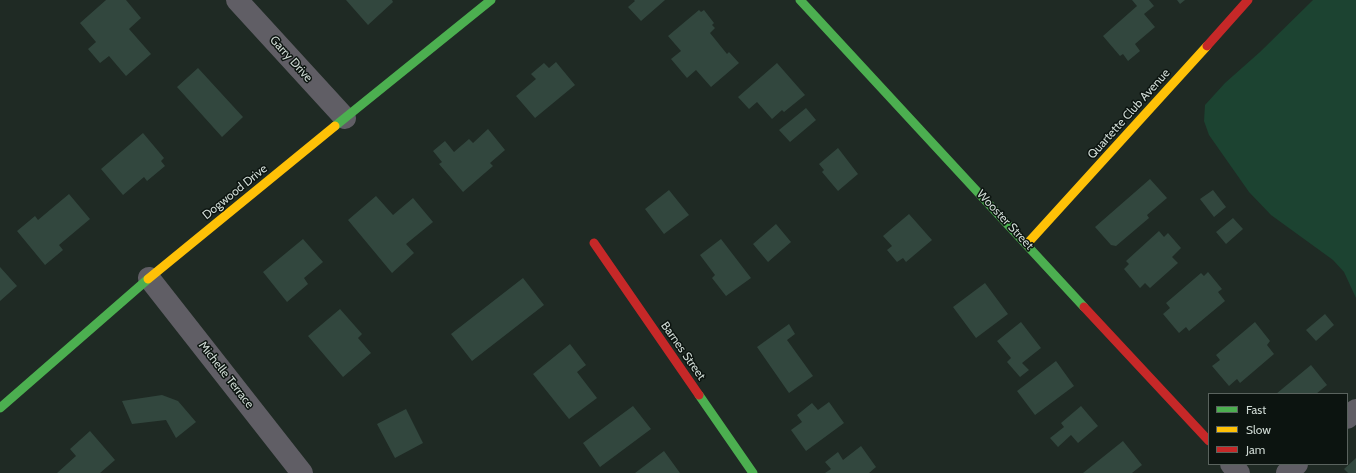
<!DOCTYPE html>
<html>
<head>
<meta charset="utf-8">
<style>
  body { margin:0 }
  #map { position:relative; width:1356px; height:473px; overflow:hidden; background:#1f2a24; font-family:Cabin,sans-serif }
  canvas { display:block }
  .legend { position:absolute; left:1208px; top:393px; width:140px; height:72px; box-sizing:border-box; background:#0c1410; border:1px solid #5a635e; margin:0; padding:5px 7px; list-style:none; font-size:12px; color:#ced9d3 }
  .legend li { display:flex; align-items:center; gap:8px; height:20px }
  .legend b { width:20px; border:1px solid #5a635e }
</style>
</head>
<body>
<div id="map">
<canvas width="1356" height="473"></canvas>
<ul class="legend">
<li><b style="height:5px;background:#4caf50"></b>Fast</li>
<li><b style="height:5px;background:#ffc107"></b>Slow</li>
<li><b style="height:5px;background:#c62828"></b>Jam</li>
</ul>
</div>
<script>
const c = document.querySelector('canvas').getContext('2d');
c.lineJoin = 'round';
function fillPath(path, color) { c.fillStyle = color; c.fill(path, 'evenodd'); }
function strokePath(path, color, width, dash) { c.strokeStyle = color; c.lineWidth = width; c.lineCap = dash ? 'butt' : 'round'; c.setLineDash(dash || []); c.stroke(path); }
function drawText(font, color, halo, rows, align = 'center') {
  c.font = font + ' Cabin,sans-serif'; c.lineWidth = 3; c.setLineDash([]); c.textBaseline = 'middle'; c.strokeStyle = halo; c.fillStyle = color; for (const [text, x, y, turn = 0] of rows) {
    c.save(); c.translate(x, y); c.rotate((+turn || 0) * Math.PI / 180); c.textAlign = isNaN(turn) ? turn : align; if (halo) c.strokeText(text, 0, 0); c.fillText(text, 0, 0); c.restore();
  }
}
fillPath(new Path2D(`
  M 1313,0 L 1356,0 L 1356,298 L 1344,272 L 1333,260 L 1271,215 L 1249,192 L 1209,135 L 1204,121 L 1205,105 L 1225,83 L 1260,52 Z`), '#1c4331');
fillPath(new Path2D(`
  M 106,0 L 126,0 L 141,18 L 129,29 L 151,54 L 126,76 L 109,56 L 100,63 L 88,49 L 96,42 L 80,23 Z
  M 346,0 L 392,0 L 393,2 L 368,25 Z
  M 634,0 L 665,0 L 641,21 L 628,7 L 635,1 Z
  M 1132,0 L 1149,0 L 1154,6 L 1144,14 L 1155,27 L 1135,44 L 1140,51 L 1128,61 L 1123,54 L 1120,56 L 1103,36 L 1137,6 Z
  M 1177,0 L 1185,0 L 1180,4 Z
  M 699,10 L 701,12 L 704,10 L 714,23 L 712,25 L 715,28 L 710,33 L 727,54 L 729,52 L 739,63 L 711,87 L 696,70 L 687,78 L 671,59 L 681,51 L 668,36 Z
  M 556,62 L 575,85 L 535,118 L 516,96 L 536,79 L 531,74 L 544,63 L 549,68 Z
  M 777,63 L 805,95 L 784,112 L 782,110 L 772,119 L 757,102 L 749,109 L 738,97 Z
  M 198,68 L 243,117 L 222,137 L 177,87 Z
  M 806,108 L 816,120 L 790,142 L 779,130 Z
  M 488,129 L 505,150 L 490,163 L 493,166 L 463,192 L 439,164 L 442,162 L 433,151 L 445,141 L 454,152 L 469,139 L 473,143 Z
  M 143,133 L 164,158 L 161,161 L 165,166 L 147,181 L 144,177 L 123,195 L 101,169 Z
  M 838,148 L 858,174 L 838,191 L 822,172 L 824,170 L 819,164 Z
  M 1150,179 L 1167,198 L 1147,215 L 1149,218 L 1116,246 L 1111,245 L 1095,227 Z
  M 669,190 L 689,215 L 664,234 L 645,209 Z
  M 1213,190 L 1226,207 L 1214,217 L 1200,199 Z
  M 69,194 L 90,219 L 59,245 L 63,250 L 45,265 L 17,231 L 35,216 L 38,220 Z
  M 376,196 L 393,215 L 413,198 L 433,222 L 406,244 L 414,253 L 392,273 L 348,220 Z
  M 909,214 L 932,240 L 906,262 L 903,258 L 897,262 L 887,250 L 892,246 L 883,236 Z
  M 1233,218 L 1243,229 L 1226,244 L 1216,232 Z
  M 776,224 L 791,242 L 768,262 L 753,244 Z
  M 1159,231 L 1164,237 L 1168,233 L 1181,248 L 1172,257 L 1178,263 L 1150,288 L 1145,283 L 1140,288 L 1124,269 L 1129,264 L 1126,261 Z
  M 303,239 L 323,262 L 304,278 L 308,284 L 287,302 L 263,272 Z
  M 721,239 L 751,278 L 726,296 L 712,278 L 715,275 L 700,255 Z
  M 0,267 L 17,286 L 0,301 Z
  M 1208,272 L 1222,289 L 1218,292 L 1225,301 L 1189,331 L 1186,327 L 1179,333 L 1163,314 L 1170,308 L 1166,303 L 1201,273 L 1204,276 Z
  M 523,278 L 544,305 L 472,361 L 451,334 Z
  M 985,283 L 1008,314 L 976,338 L 953,307 Z
  M 340,309 L 362,334 L 358,338 L 371,353 L 343,377 L 308,336 Z
  M 1325,314 L 1334,325 L 1316,341 L 1306,330 Z
  M 1021,322 L 1041,348 L 1022,363 L 1029,370 L 1020,377 L 1007,362 L 1011,358 L 997,341 Z
  M 1255,322 L 1270,341 L 1267,345 L 1274,354 L 1240,383 L 1237,379 L 1229,386 L 1212,366 L 1220,360 L 1216,355 Z
  M 789,324 L 795,334 L 787,340 L 813,376 L 789,393 L 757,347 Z
  M 570,344 L 586,365 L 577,372 L 597,398 L 569,419 L 533,374 Z
  M 1056,361 L 1074,386 L 1035,415 L 1017,391 Z
  M 1311,365 L 1327,385 L 1316,394 L 1276,394 Z
  M 162,395 L 178,401 L 196,422 L 176,438 L 166,420 L 132,424 L 122,401 Z
  M 829,402 L 844,423 L 806,451 L 791,430 L 802,422 L 797,415 L 812,403 L 818,410 Z
  M 633,406 L 651,429 L 600,467 L 583,443 Z
  M 1081,406 L 1098,426 L 1078,443 L 1071,435 L 1058,447 L 1050,438 L 1064,427 L 1061,423 Z
  M 406,409 L 423,443 L 395,458 L 377,424 Z
  M 90,431 L 115,460 L 100,473 L 57,473 L 76,456 L 70,449 Z
  M 1123,441 L 1142,465 L 1132,473 L 1083,473 Z
  M 861,446 L 876,467 L 869,473 L 825,473 L 831,469 L 825,462 L 838,452 L 843,460 Z
  M 664,451 L 680,473 L 635,473 Z
  M 1356,458 L 1356,473 L 1348,473 L 1344,469 Z`), '#32473e');
strokePath(new Path2D(`
  M 237,0 L 345,118
  M 149,278 L 302,473
  M 1347,418 L 1356,410
  M 1231,464 L 1239,473
  M 1287,473 L 1297,464`), '#605e65', 22);
strokePath(new Path2D(`
  M 800,0 L 1084,307
  M 335,126 L 491,0
  M 699,395 L 753,473
  M 0,408 L 148,279`), '#4caf50', 9);
strokePath(new Path2D(`
  M 1027,244 L 1207,46
  M 148,279 L 335,126`), '#ffc107', 9);
strokePath(new Path2D(`
  M 1207,46 L 1248,0
  M 594,243 L 699,395
  M 1084,307 L 1209,441`), '#c62828', 9);
drawText('12px', '#ced9d3', '#0c1410', [
  ["Garry Drive",291,59,48],
  ["Quartette Club Avenue",1129,114,-48],
  ["Dogwood Drive",235,192,-39],
  ["Wooster Street",1005,220,47],
  ["Barnes Street",683,351,55],
  ["Michelle Terrace",226,375,52]
]);
</script>
</body>
</html>
